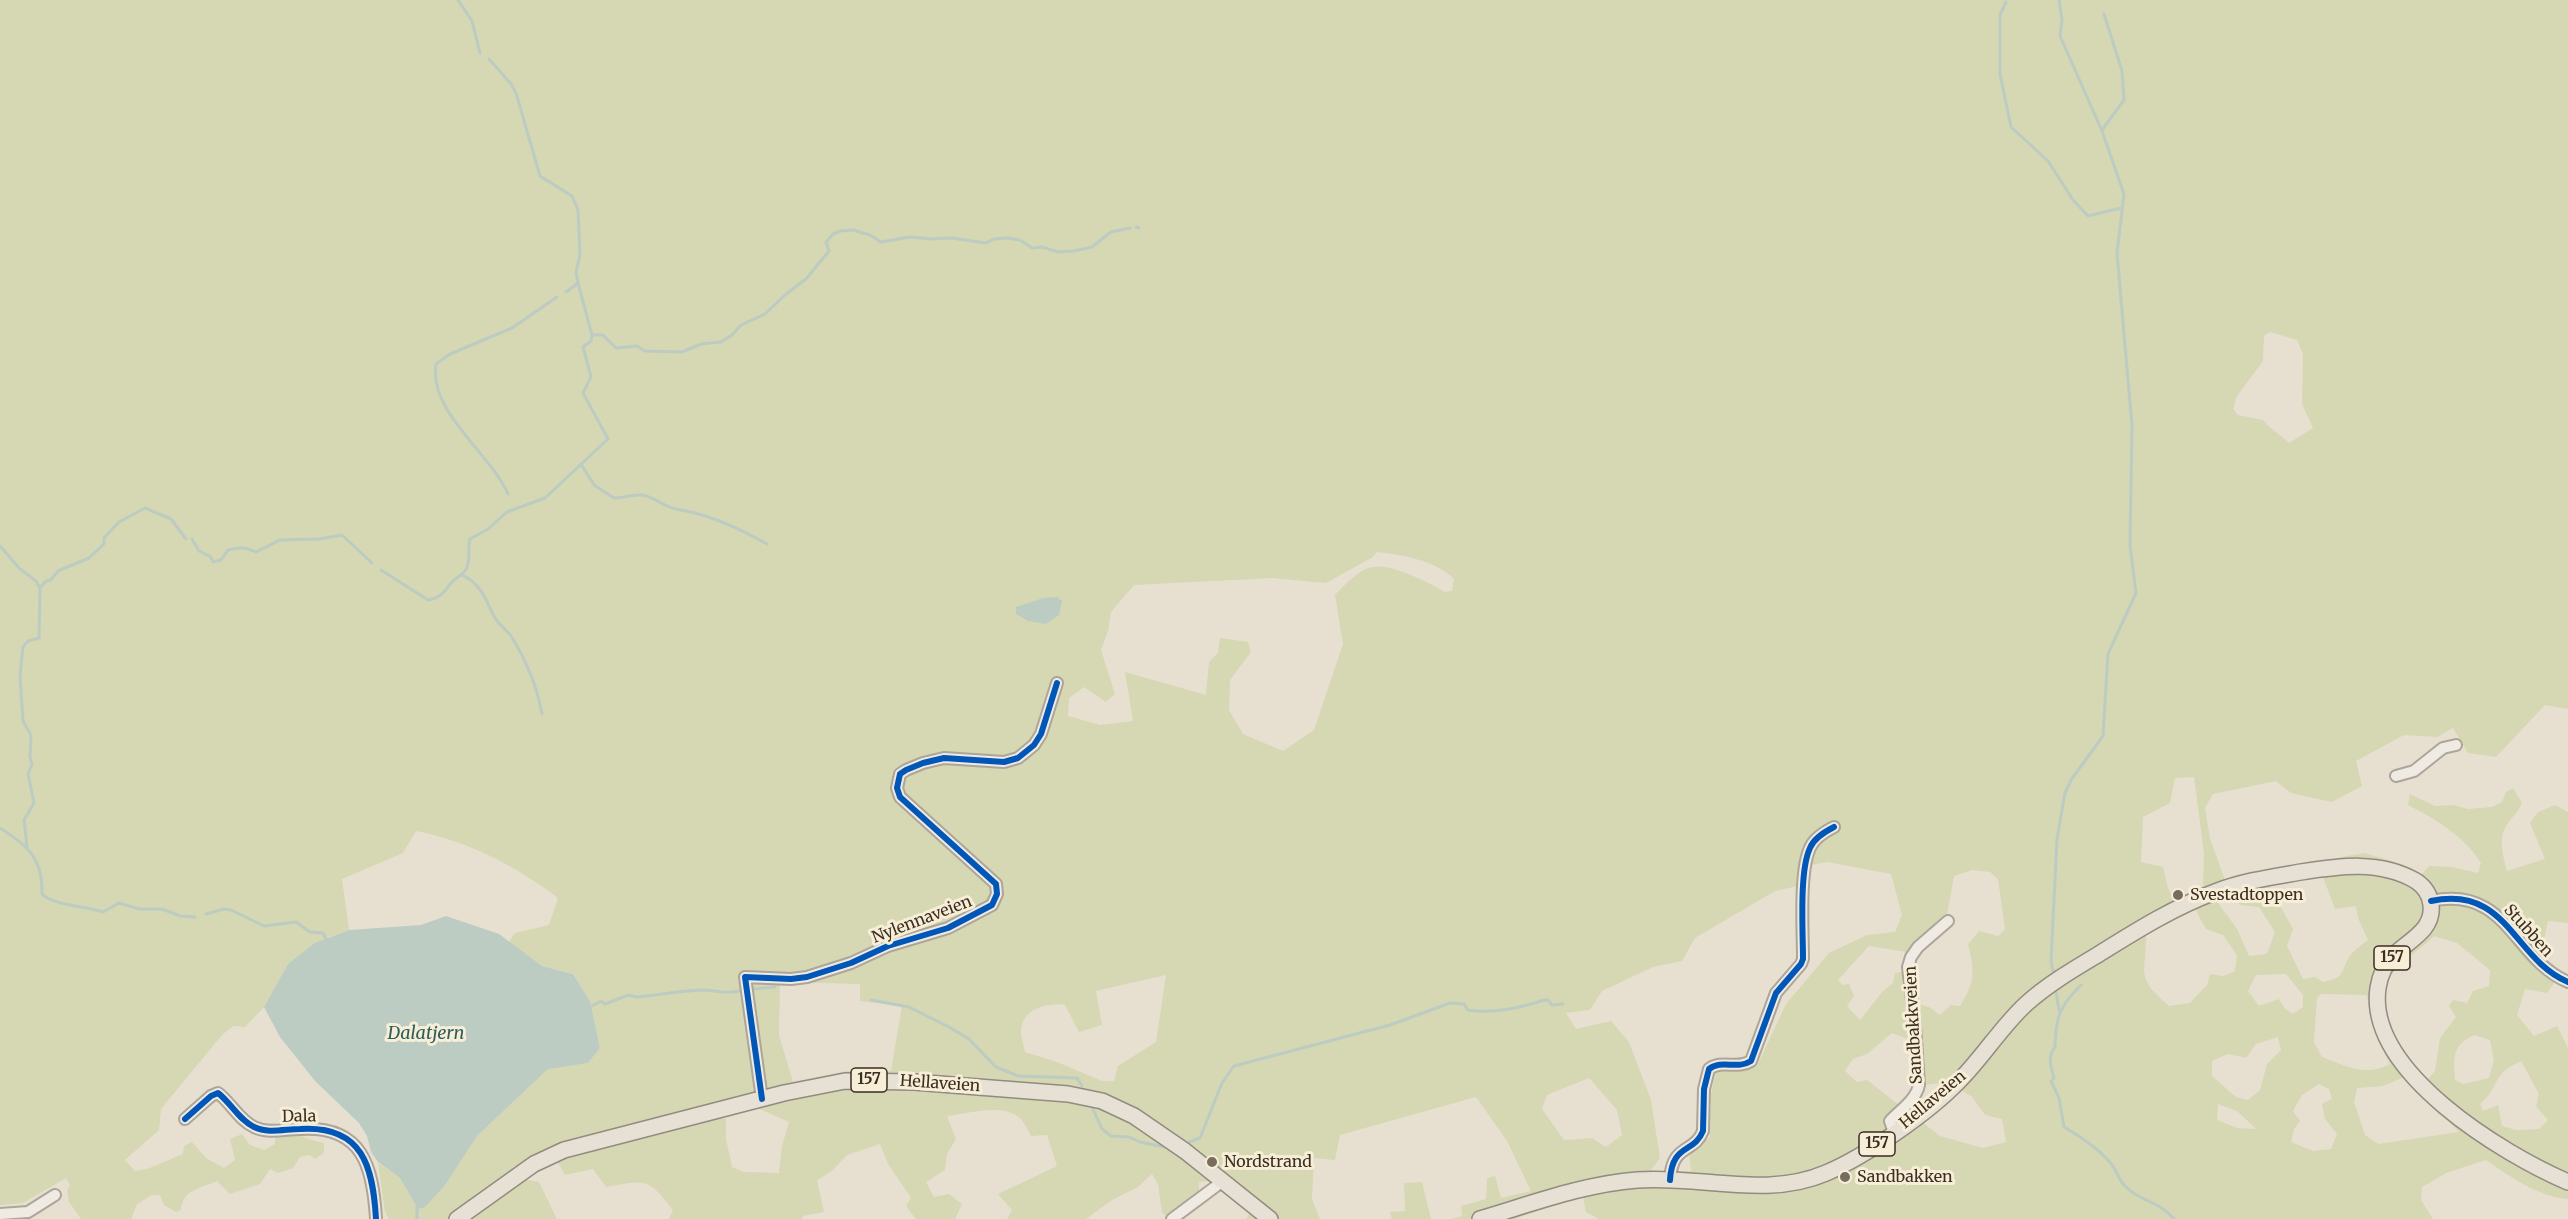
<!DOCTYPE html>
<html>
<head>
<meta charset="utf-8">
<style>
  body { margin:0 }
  canvas { display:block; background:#e7e0d1 }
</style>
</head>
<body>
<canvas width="2568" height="1219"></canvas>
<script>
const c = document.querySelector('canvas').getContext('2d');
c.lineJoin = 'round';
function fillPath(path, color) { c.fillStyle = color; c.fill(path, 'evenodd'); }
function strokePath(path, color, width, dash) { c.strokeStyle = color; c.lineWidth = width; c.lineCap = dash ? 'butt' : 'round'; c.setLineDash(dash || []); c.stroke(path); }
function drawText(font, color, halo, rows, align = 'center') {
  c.font = font + ' Merriweather,serif'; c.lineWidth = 6; c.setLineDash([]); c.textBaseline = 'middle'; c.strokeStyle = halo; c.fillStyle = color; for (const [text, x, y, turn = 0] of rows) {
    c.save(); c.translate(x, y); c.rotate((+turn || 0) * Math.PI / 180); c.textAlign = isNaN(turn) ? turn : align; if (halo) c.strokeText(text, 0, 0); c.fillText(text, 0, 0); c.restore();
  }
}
fillPath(new Path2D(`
  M 0,0 L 2568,0 L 2568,709 L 2545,705 L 2496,757 L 2468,753 L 2453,728 L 2437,737 L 2404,735 L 2356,761 L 2362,786 L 2332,802 L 2291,793 L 2276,781 L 2213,794 L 2205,808 L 2210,839 L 2225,880 L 2248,874 L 2364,853 L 2402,864 L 2422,874 L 2429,866 L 2452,867 L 2478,873 L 2481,863 C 2464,836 2436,819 2408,805 L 2410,794 L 2435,806 L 2453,805 L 2468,809 L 2492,807 L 2502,802 L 2506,792 L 2513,788 L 2522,803 C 2518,812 2514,815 2508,823 C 2497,838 2503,855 2507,871 L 2545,859 L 2530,823 L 2538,812 L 2555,805 L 2568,812 L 2568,923 L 2548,921 L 2538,967 L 2555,982 L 2547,993 L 2525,989 L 2517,1015 L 2534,1036 L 2557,1026 L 2568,1048 L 2568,1199 C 2538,1197 2509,1176 2486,1160 L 2446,1173 L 2422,1187 L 2421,1200 L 2433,1219 L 1599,1219 L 1586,1212 L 1583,1197 L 1514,1219 L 1451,1219 L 1462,1216 L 1461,1206 L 1486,1199 L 1487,1178 L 1495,1176 L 1501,1198 L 1531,1191 L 1507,1141 L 1476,1097 L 1340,1135 L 1335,1160 L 1314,1158 L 1312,1199 L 1320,1219 L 1246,1219 L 1250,1213 L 1208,1181 L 1199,1182 L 1199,1191 L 1168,1217 L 1162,1213 L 1158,1184 L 1152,1174 L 1138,1187 L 1112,1200 L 1086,1219 L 1007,1219 L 1012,1210 L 998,1194 L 1057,1166 L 1047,1135 L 1031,1136 C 1028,1131 1025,1124 1021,1119 C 1004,1102 968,1114 947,1116 L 956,1139 L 947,1154 L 945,1170 L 926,1182 L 934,1197 L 949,1194 L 962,1204 L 955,1219 L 916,1219 L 906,1206 L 911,1198 L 888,1164 L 880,1144 L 847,1155 L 832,1171 L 817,1180 L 824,1212 L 803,1216 L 802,1219 L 669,1219 L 673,1210 C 647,1177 647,1180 606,1187 L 593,1169 L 565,1175 L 557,1161 L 522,1179 L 539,1182 L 557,1219 L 389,1219 L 385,1212 L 378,1163 L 400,1178 L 418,1209 L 446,1184 L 477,1136 L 549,1068 L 588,1063 L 600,1048 L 590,1001 L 573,974 L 542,966 L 509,942 L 515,933 L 549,925 L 558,898 C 516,866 468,841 416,831 L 403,853 L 342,879 L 349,930 L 326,938 L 288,964 L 264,1007 L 245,1027 L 233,1026 L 222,1035 L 161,1109 L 159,1130 L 125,1160 L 135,1171 L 147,1169 L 183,1154 L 184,1146 L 192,1142 L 206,1158 L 224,1168 L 235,1160 L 230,1139 L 242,1134 L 250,1145 L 264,1150 L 275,1144 L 275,1136 C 296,1128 303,1140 324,1143 L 324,1153 L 315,1159 L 310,1155 L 300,1157 L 293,1168 L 278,1173 L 270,1169 L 260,1184 L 230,1194 L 217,1181 C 200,1189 183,1189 181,1210 L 176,1212 L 164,1205 L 160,1195 L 152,1195 L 137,1204 L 131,1219 L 81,1219 L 69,1202 L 67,1191 L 70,1185 L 66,1178 L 23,1203 L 0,1205 ZM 2270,332 L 2297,340 L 2303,354 L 2302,404 L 2313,428 L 2289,443 C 2280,434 2271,430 2263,420 L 2238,415 L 2233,409 L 2237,396 L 2263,361 L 2264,336 ZM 1377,552 C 1401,555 1436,560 1454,579 L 1452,591 L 1445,592 C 1430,583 1391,563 1373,567 C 1359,569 1345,585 1335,595 L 1343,644 L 1314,730 L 1283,751 L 1243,734 L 1229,710 L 1230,680 L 1251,652 L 1248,642 L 1220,638 L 1218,653 L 1209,662 L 1206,695 L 1125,672 L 1133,721 L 1100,725 L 1068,716 L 1069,698 L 1084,687 L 1106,702 L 1115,694 L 1101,650 L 1108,631 L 1111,612 L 1134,585 L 1272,578 L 1326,583 L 1373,557 ZM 2194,777 L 2204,853 L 2203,888 L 2175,901 L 2168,888 L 2163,867 L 2141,862 L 2143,817 L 2170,803 L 2175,778 ZM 1827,862 L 1891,874 L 1902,915 L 1895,932 L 1867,935 L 1829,953 L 1786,1004 L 1757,1066 L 1740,1072 L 1716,1071 L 1711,1094 L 1710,1137 L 1689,1154 L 1691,1171 L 1650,1172 L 1660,1158 L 1651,1100 L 1629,1042 L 1611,1021 L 1576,1029 L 1566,1013 L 1590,1010 L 1602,991 L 1653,967 L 1682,961 L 1695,938 L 1775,891 L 1798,886 L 1805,866 ZM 1972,870 L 1990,872 L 1998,879 L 2005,929 L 1998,936 L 1979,931 L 1968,944 C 1975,971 1975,983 1960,1006 L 1951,1005 L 1940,1015 L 1929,1007 L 1910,1002 L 1907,971 L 1895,973 L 1893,983 L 1883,991 L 1860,1020 L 1847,1006 L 1854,996 L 1849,984 L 1842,985 L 1838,980 L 1869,946 L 1906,952 L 1947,915 L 1954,876 ZM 2323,877 L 2335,909 L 2356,906 L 2358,918 L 2368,940 C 2361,945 2350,953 2347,961 C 2340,977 2341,978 2323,982 L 2315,977 L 2303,979 L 2287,946 L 2293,929 L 2269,886 ZM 2229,896 L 2240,905 L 2259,907 L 2275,932 L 2267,954 L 2249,956 L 2237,929 L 2216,900 ZM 2195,909 L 2206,929 L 2223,935 L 2237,955 L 2235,971 L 2223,976 L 2210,974 L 2207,985 L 2190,1003 L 2169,1006 C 2135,976 2146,976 2146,935 ZM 2434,936 L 2457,943 L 2490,970 L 2489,986 L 2473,991 L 2467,1003 L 2453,1000 L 2449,1006 L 2456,1017 L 2440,1038 L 2435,1071 L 2428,1079 C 2403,1056 2371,1007 2393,973 C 2404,957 2422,949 2434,936 ZM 2286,974 L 2303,995 L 2303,1007 L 2293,1014 L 2285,1009 L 2279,999 L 2259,1006 L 2248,991 L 2256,975 ZM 1166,975 L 1156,1042 L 1118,1066 L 1114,1081 L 1102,1081 L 1057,1062 L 1025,1052 C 1024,1046 1021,1038 1021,1032 C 1022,1008 1046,1003 1065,1005 L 1079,1032 L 1102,1025 L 1096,991 ZM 780,982 L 860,984 L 860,1001 L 902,1006 L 891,1071 L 846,1071 L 793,1082 L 779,1035 ZM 2321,994 L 2367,995 C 2370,1021 2377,1041 2390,1064 C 2366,1077 2346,1066 2322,1057 L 2314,1042 L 2317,998 ZM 1892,1033 L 1912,1041 L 1923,1085 L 1943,1083 L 1908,1112 L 1867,1080 L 1857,1082 L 1845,1071 L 1853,1059 L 1867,1054 ZM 2474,1035 L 2490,1040 L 2494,1060 L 2489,1078 L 2463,1084 L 2455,1080 C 2454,1058 2451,1046 2474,1035 ZM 2278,1037 L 2281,1050 L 2267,1064 L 2260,1090 L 2248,1100 L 2236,1097 L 2212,1076 L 2212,1061 L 2228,1054 L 2246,1058 L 2256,1044 ZM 2521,1061 L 2539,1094 L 2536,1106 L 2548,1120 L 2539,1129 L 2516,1130 L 2502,1126 L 2498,1105 L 2483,1111 L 2480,1104 C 2501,1086 2491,1074 2521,1061 ZM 2404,1077 L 2459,1132 L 2378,1144 L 2365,1135 L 2354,1102 L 2357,1088 L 2383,1086 ZM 1589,1078 L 1617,1110 L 1622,1135 L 1606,1147 L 1592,1138 L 1564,1140 L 1542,1109 L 1547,1095 ZM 2319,1084 L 2329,1089 L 2332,1099 L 2322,1104 L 2325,1119 L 2337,1134 L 2331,1149 L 2313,1151 L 2291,1142 L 2294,1129 L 2300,1121 L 2293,1111 L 2302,1095 ZM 1961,1090 L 1972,1097 L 1985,1115 L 2002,1119 L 2006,1142 L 1983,1148 L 1940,1136 L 1923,1123 ZM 2218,1104 L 2237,1111 L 2256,1129 L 2237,1128 L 2217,1120 ZM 757,1108 L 789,1122 L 782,1146 L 779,1173 L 744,1172 L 732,1167 L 726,1139 L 726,1119 L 715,1117 Z
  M 1422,1182 L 1431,1219 L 1392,1219 L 1390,1212 L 1405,1211 L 1404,1183 Z`), '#d6d7b3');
fillPath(new Path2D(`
  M 1057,597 L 1062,601 L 1059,615 L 1046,624 L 1028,621 L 1016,614 L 1016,607 L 1043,598 Z
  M 446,916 L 499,934 L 542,966 L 573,974 L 590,1001 L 600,1048 L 588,1063 L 548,1069 L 477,1136 L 446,1184 L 425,1207 L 418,1209 L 400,1178 L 378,1162 L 371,1152 L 367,1136 L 359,1123 L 315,1081 L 280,1037 L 264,1007 L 288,964 L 315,943 L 349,930 L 421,925 Z`), '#bcccc2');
strokePath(new Path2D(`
  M 458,0 L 472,21 L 480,53
  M 2006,2 L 2000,15 L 2000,74 L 2011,127 L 2048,161 L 2073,200 L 2088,216 L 2121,208
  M 2102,130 L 2124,100 L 2122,71 L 2104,14
  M 1136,227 L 1139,228
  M 566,292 L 578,283
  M 592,335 L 603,335 L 616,348 L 637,346 L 645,351 L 682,352 L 701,344 L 721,342 L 732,335 L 741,325 L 765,314 L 786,294 L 806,279 L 829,251 L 826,242 L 833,234 L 840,231 L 853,230 L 870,235 L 881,242 L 910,237 L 931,239 L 951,238 L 986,243 L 994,239 L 1007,238 L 1020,240 L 1032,248 L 1042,247 L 1058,252 L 1074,251 L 1092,247 L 1111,232 L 1130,228
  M 581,464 L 594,485 L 614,498 C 623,498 633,494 642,495 C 655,497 664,507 676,509 C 708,514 739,528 767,544
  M 508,494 C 490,453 428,411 436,364 L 450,354 L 512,328 L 557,297
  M 192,539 L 199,551 L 211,557 L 213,562 L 221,560 L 228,550 C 240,547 245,547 256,552 L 280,540 L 319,539 L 342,535 L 372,563
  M 0,546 L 19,568 L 36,581 L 40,588 L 39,638 L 28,641 L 23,647 L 20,675 L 23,721 L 31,735 L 30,757 L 32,764 L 28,774 L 34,803 L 24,820 L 27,847
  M 381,570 L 428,600 C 443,598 445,589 453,581 C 459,575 464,575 467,567 C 471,557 467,548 470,539 L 488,529 L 507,512 L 545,498 L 608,439 L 583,393 L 591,377 L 583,347 L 591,341 L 592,335 L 578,283 L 576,272 L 580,255 L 578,210 L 572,196 L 540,176 L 516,93 L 511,84 L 489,59
  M 462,575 C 483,585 485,600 495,618 C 500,626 506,629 511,636 C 526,660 537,686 542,714
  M 40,588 L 46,581 L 51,580 L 58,571 L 89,558 L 104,544 L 104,538 L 119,522 L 145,508 L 171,519 L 186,539
  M 0,828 C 28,846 43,858 42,894 C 54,906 87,906 103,912 L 119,903 L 139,909 L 162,909 L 180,916 L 195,917
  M 206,914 L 224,909 L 231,910 L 264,926 L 296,922 L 310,932 L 323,933 L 327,941
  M 2053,971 L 2051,961 L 2057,839 L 2065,793 L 2071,780 L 2103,736 L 2108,654 L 2136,593 L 2130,545 L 2132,426 L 2117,253 L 2124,194 L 2102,131 L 2060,36 L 2062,20 L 2059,0
  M 2081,985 C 2059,1007 2056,1016 2055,1047 C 2047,1056 2051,1067 2054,1078 L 2051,1081 L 2059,1098 L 2064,1127 C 2081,1137 2104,1152 2114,1168 C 2119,1176 2119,1181 2127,1188 C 2142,1202 2159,1201 2174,1219
  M 753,989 L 775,987
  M 2056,991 L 2059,1010
  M 871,1000 L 909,1007 L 947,1026 L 969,1039 L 996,1067 L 1018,1076 L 1077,1078 L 1082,1086
  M 590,1007 L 601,1001 L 605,1004 L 628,995 L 636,997 C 657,995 680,991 702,990 C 717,990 728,995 743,990
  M 1092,1107 L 1102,1129 L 1111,1136 L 1129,1137 L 1140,1142 L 1164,1147
  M 1189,1142 L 1200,1138 L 1222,1083 L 1234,1066 L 1390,1025 L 1450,1003 L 1464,1004 L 1468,1010 C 1494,1014 1519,1008 1544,1000 L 1548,1000 L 1552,1005 L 1563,1004
  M 417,1206 L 417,1219`), '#bcccc2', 3);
const street = new Path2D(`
  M 2396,776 L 2414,771 L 2443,748 L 2456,745
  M 2431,901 C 2508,885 2513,959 2568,982
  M 762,1099 L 745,977 L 791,979 L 807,977 L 851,963 L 888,946 L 948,928 L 992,905 L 997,894 L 996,884 L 900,797 L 897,788 L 900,774 L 906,770 L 923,763 L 944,758 L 1004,762 L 1018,758 L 1034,745 L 1041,734 L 1057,683
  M 185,1119 L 211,1096 L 218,1093 C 231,1103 239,1120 254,1127 C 268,1134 285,1129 300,1129 C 363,1125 373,1167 376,1219
  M 1894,1133 L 1890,1121 C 1900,1110 1916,1100 1919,1085 L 1915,1025 L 1908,967 L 1911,957 L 1918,947 L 1948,921
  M 1670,1180 C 1672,1143 1694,1154 1703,1131 L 1704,1089 L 1709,1069 C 1722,1059 1737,1070 1751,1061 L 1776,993 L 1801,964 L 1803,959 C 1803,932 1799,871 1810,848 C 1814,838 1824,832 1834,827
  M 0,1214 L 28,1212 L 55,1195
  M 1172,1219 L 1223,1181`);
const primary = new Path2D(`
  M 457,1219 L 534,1164 L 564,1150 L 784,1093 L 845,1081 L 914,1082 L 1068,1094 L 1102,1101 L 1134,1116 L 1185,1151 L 1270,1219
  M 1480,1219 C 1531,1204 1584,1184 1637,1180 C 1700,1175 1766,1199 1826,1173 C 1866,1156 1928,1113 1959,1081 C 1983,1057 2001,1027 2026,1004 C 2048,984 2074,969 2099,954 C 2136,931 2174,907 2215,892 C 2243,881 2272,877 2301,872 C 2340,866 2380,860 2416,881 C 2425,887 2430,894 2431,905 C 2434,930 2409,940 2394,955 C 2385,964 2380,975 2378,988 C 2366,1072 2503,1154 2568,1182`);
strokePath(street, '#ada599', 14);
strokePath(primary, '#928b80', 18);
strokePath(street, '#efebe3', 10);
strokePath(primary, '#e6e1d4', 15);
strokePath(new Path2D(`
  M 2431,901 C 2508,885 2513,959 2568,982
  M 762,1099 L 745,977 L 791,979 L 807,977 L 851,963 L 888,946 L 948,928 L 992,905 L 997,894 L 996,884 L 900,797 L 897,788 L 900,774 L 906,770 L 923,763 L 944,758 L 1004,762 L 1018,758 L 1034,745 L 1041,734 L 1057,683
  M 185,1119 L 211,1096 L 218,1093 C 231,1103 239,1120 254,1127 C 268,1134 285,1129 300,1129 C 363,1125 373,1167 376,1219
  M 1670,1180 C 1672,1143 1694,1154 1703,1131 L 1704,1089 L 1709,1069 C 1722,1059 1737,1070 1751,1061 L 1776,993 L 1801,964 L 1803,959 C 1803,932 1799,871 1810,848 C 1814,838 1824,832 1834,827`), '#0057b8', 6);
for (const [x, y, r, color] of [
  [2178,895,6,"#786c5e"],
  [1212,1162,6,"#786c5e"],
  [1845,1177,6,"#786c5e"]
]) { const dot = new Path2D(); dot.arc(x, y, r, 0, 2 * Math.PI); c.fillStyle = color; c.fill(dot); strokePath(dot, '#f7eed8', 2); }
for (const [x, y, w] of [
  [2392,958,36],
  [869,1080,36],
  [1877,1144,36]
]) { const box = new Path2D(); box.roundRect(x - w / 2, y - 12, w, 24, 4.5); c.fillStyle = '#f7eed8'; c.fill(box); strokePath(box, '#3d2e20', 1.5); }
drawText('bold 15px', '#3d2e20', null, [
  ["157",2392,958],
  ["157",869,1080],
  ["157",1877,1144]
]);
drawText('16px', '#3d2e20', '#f7eed8', [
  ["Svestadtoppen",2190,895],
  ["Nordstrand",1224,1162],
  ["Sandbakken",1857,1177]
], 'left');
drawText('16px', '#3d2e20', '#f7eed8', [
  ["Nylennaveien",922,920,-21],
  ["Stubben",2528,931,48],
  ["Sandbakkveien",1914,1025,-93],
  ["Hellaveien",940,1084,4],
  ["Hellaveien",1933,1100,-40],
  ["Dala",299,1117,-1]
]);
drawText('italic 18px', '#2f5d5a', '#f7eed8', [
  ["Dalatjern",426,1034]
]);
</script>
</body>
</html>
